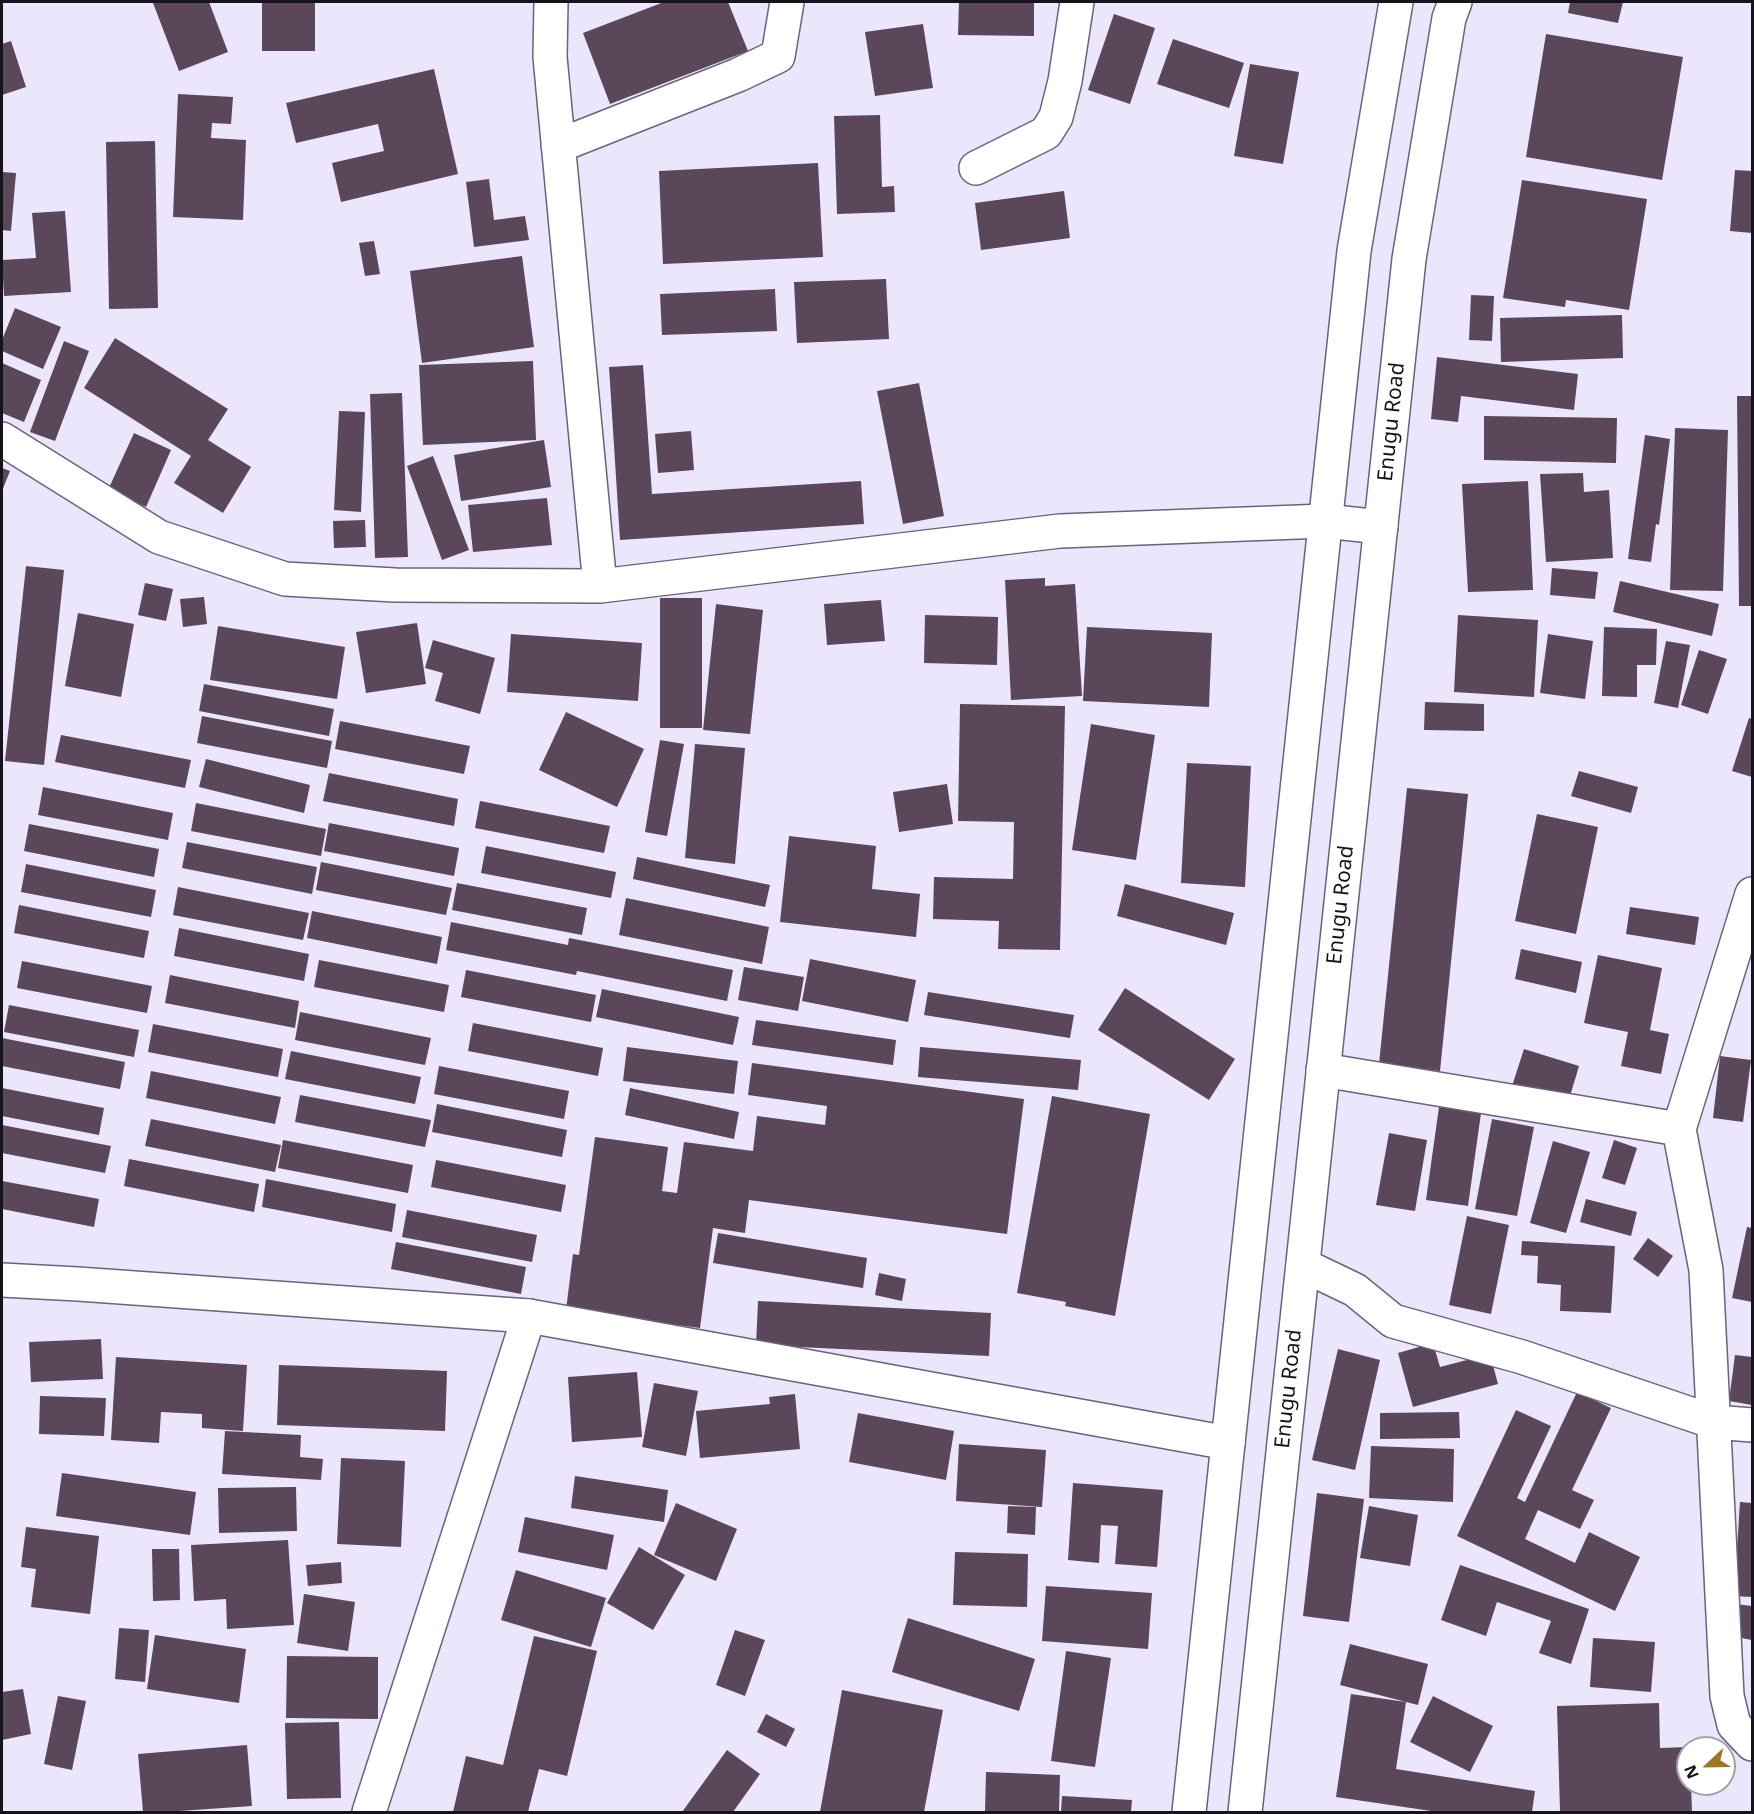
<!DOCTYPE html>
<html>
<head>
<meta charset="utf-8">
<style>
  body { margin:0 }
  #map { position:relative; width:1754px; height:1814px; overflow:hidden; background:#ece6fd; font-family:"Noto Sans",sans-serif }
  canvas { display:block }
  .frame { position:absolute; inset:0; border:3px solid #16131d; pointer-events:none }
  .north { position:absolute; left:1676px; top:1736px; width:60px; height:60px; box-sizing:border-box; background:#fff; border:2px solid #a2a1a5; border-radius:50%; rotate:248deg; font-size:16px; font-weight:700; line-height:24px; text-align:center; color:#16131d }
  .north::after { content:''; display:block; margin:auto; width:21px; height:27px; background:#9d7824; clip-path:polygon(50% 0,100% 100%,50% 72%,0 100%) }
</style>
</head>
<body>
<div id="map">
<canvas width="1754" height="1814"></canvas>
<div class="frame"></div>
<div class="north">N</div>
</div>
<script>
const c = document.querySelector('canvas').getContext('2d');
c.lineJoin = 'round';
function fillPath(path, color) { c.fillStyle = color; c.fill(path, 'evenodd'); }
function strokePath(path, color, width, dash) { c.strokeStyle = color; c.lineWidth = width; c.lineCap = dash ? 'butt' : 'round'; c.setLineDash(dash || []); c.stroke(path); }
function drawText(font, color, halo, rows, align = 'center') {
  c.font = font + ' "Noto Sans",sans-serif'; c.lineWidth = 6; c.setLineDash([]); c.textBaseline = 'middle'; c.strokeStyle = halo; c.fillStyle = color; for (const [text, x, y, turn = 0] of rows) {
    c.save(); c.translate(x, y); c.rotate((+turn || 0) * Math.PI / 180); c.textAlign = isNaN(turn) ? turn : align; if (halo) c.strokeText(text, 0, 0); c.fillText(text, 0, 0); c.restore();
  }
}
fillPath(new Path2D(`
  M 157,2 L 209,2 L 228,52 L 179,71 L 153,3 Z
  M 262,2 L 315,2 L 315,51 L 262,51 Z
  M 664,2 L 728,2 L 748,51 L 610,104 L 583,33 Z
  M 959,2 L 1034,2 L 1034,36 L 958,35 Z
  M 1570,2 L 1623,2 L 1618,23 L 1568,13 Z
  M 1114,14 L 1155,28 L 1130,104 L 1088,90 Z
  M 923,24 L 933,88 L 875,96 L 865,32 Z
  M 1546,34 L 1683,57 L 1662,180 L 1526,157 Z
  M 1173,39 L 1244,63 L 1229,108 L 1157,84 Z
  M 11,41 L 26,87 L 2,95 L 2,44 Z
  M 1250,64 L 1299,72 L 1283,164 L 1234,156 Z
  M 434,69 L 458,174 L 341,202 L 332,163 L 384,151 L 378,124 L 296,143 L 286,103 Z
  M 178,94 L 233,97 L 231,124 L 212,123 L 211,138 L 246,140 L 243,220 L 173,217 Z
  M 880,115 L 882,187 L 894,186 L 895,212 L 837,214 L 834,116 Z
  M 155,141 L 158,308 L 109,309 L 106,142 Z
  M 818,163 L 823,257 L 663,264 L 659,171 Z
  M 1735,170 L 1752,171 L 1752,233 L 1730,231 Z
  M 2,172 L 16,173 L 11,231 L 2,230 Z
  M 489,179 L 494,220 L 525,216 L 529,240 L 474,247 L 466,182 Z
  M 1522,180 L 1647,199 L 1629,310 L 1566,300 L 1565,307 L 1503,298 Z
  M 1064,191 L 1070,238 L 981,250 L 975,203 Z
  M 65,211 L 71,292 L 4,296 L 2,260 L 36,258 L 32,213 Z
  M 374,241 L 380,274 L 365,276 L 359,243 Z
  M 522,256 L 534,347 L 422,363 L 410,271 Z
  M 886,279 L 889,339 L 797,343 L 794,282 Z
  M 775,289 L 777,331 L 662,335 L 660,294 Z
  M 1471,295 L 1494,296 L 1492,341 L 1469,340 Z
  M 15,308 L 61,327 L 43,369 L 2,351 L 2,340 Z
  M 1622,315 L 1623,358 L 1501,362 L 1500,318 Z
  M 115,338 L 228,409 L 208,440 L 251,467 L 223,513 L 174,483 L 191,456 L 84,388 Z
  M 64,341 L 89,351 L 55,441 L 30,432 Z
  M 1437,357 L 1578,374 L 1574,410 L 1461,396 L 1458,422 L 1431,419 Z
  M 533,361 L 536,440 L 423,445 L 419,365 Z
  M 2,363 L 41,380 L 24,422 L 2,413 Z
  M 643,365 L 652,494 L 861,481 L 864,524 L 620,540 L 609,367 Z
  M 919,383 L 944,516 L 903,524 L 877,391 Z
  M 402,393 L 408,557 L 375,558 L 370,394 Z
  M 1737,396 L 1752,396 L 1752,606 L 1739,606 Z
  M 339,411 L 365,412 L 361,512 L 334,510 Z
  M 1484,416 L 1617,418 L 1616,463 L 1484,460 Z
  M 1675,428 L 1728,430 L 1723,591 L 1670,590 Z
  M 691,431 L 694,470 L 658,473 L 655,434 Z
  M 134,433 L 171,450 L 146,507 L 108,490 Z
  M 1645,435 L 1670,439 L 1659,525 L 1656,524 L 1651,562 L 1628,559 Z
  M 544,440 L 551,487 L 461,501 L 454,455 Z
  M 433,456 L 469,550 L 442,560 L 407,466 Z
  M 2,468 L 10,471 L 2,491 Z
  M 1583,473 L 1584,492 L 1609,490 L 1613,558 L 1546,562 L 1540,474 Z
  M 1528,481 L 1533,590 L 1468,592 L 1462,484 Z
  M 547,498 L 552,545 L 473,552 L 468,505 Z
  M 365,520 L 366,547 L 334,548 L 333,521 Z
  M 26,566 L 64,570 L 44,765 L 5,761 Z
  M 1552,568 L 1598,572 L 1595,599 L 1550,595 Z
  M 1045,578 L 1045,586 L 1075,584 L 1082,696 L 1011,700 L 1005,580 Z
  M 1620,581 L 1719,604 L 1712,636 L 1613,612 Z
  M 145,583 L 173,589 L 166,621 L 138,615 Z
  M 204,597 L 207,624 L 183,627 L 180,599 Z
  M 660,598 L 702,598 L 702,728 L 660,728 Z
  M 881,600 L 885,641 L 827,645 L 824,604 Z
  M 716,604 L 763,610 L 750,734 L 703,730 Z
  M 78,613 L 134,624 L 121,697 L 65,686 Z
  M 925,615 L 998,617 L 997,665 L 924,663 Z
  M 1458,615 L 1538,620 L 1534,697 L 1454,692 Z
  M 417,623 L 426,684 L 366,693 L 356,632 Z
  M 218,626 L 345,647 L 337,699 L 210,680 Z
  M 1087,627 L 1212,633 L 1209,707 L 1083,701 Z
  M 1604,627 L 1657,629 L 1656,665 L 1637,665 L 1637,697 L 1602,696 Z
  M 511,634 L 642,643 L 638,701 L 507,692 Z
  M 1548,634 L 1593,641 L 1585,699 L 1540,693 Z
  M 433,640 L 495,658 L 480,714 L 435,701 L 443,673 L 425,668 Z
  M 1666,641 L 1690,645 L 1678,708 L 1654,703 Z
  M 1699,650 L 1727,659 L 1708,714 L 1681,705 Z
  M 204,684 L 334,709 L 329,736 L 199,711 Z
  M 1425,702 L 1484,704 L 1484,731 L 1424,730 Z
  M 960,704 L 1065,706 L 1060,950 L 998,949 L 999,921 L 933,919 L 934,877 L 1013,879 L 1014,822 L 958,821 Z
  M 566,712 L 644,749 L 617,807 L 539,770 Z
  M 202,716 L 332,741 L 327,768 L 197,743 Z
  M 1749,718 L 1752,719 L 1752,777 L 1732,771 Z
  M 340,721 L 470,746 L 464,774 L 335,749 Z
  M 1091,724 L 1155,735 L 1136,860 L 1072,850 Z
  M 61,735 L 191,760 L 185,788 L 55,762 Z
  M 660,740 L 684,744 L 667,836 L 645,832 Z
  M 695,744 L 745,748 L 735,864 L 685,858 Z
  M 206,759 L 310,785 L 304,813 L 199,787 Z
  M 1187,763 L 1251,766 L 1245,887 L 1181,883 Z
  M 1579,771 L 1638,787 L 1631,813 L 1571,796 Z
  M 329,773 L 458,799 L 454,826 L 323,801 Z
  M 947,784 L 953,824 L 899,832 L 893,792 Z
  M 43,787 L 173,813 L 168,840 L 38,815 Z
  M 1407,788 L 1468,794 L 1440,1071 L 1379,1064 Z
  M 480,801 L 610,826 L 604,853 L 475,828 Z
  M 196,803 L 326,829 L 321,856 L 191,831 Z
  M 1537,814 L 1598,827 L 1576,934 L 1515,921 Z
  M 329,823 L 459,848 L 454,876 L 324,851 Z
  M 29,824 L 159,849 L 154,877 L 24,851 Z
  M 789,836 L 876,846 L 872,889 L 920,894 L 916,937 L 780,922 Z
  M 187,842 L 317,867 L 312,894 L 182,868 Z
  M 486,846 L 616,872 L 611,898 L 481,873 Z
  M 637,857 L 770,885 L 765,907 L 633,879 Z
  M 321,862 L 452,888 L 446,915 L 316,890 Z
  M 26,864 L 156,890 L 151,917 L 21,892 Z
  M 457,883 L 587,908 L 582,935 L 452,910 Z
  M 1125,884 L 1234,913 L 1226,945 L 1117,916 Z
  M 178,887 L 309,913 L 303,940 L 173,915 Z
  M 626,898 L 769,927 L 762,964 L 619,935 Z
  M 19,905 L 149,931 L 144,958 L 14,933 Z
  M 1630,907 L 1699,917 L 1695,945 L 1626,934 Z
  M 312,911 L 442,937 L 437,964 L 307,938 Z
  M 451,922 L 568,945 L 569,938 L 733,970 L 727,1001 L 577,971 L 576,975 L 446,950 Z
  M 179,928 L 309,954 L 304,981 L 174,956 Z
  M 1521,949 L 1582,962 L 1576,993 L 1515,979 Z
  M 1598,955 L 1662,968 L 1650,1030 L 1669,1034 L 1661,1074 L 1621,1066 L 1628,1032 L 1584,1023 Z
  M 810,959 L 916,980 L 908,1022 L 802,1001 Z
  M 319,960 L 449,985 L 444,1012 L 314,987 Z
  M 22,961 L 152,986 L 147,1013 L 17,988 Z
  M 744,967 L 804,977 L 798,1011 L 738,1000 Z
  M 466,970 L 596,995 L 591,1022 L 461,997 Z
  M 170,975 L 299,1001 L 295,1028 L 165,1003 Z
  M 1125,988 L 1235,1059 L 1209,1100 L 1098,1030 Z
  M 602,989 L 739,1017 L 733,1045 L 596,1017 Z
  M 928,992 L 1074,1015 L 1070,1038 L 924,1015 Z
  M 9,1005 L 139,1030 L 134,1057 L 4,1032 Z
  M 300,1012 L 431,1038 L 425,1065 L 295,1040 Z
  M 756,1020 L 896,1040 L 893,1065 L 752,1045 Z
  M 473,1023 L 603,1048 L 598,1076 L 468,1051 Z
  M 153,1024 L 283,1049 L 278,1077 L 148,1052 Z
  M 2,1038 L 125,1062 L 120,1089 L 2,1066 Z
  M 627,1047 L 738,1061 L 734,1094 L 623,1081 Z
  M 920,1047 L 1081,1060 L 1078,1090 L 918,1077 Z
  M 1524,1049 L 1579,1066 L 1568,1103 L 1512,1086 Z
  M 291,1051 L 421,1077 L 415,1104 L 285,1079 Z
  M 1720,1056 L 1751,1060 L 1743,1122 L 1713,1118 Z
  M 752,1063 L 1024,1099 L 1007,1234 L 749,1200 L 745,1233 L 713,1228 L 700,1328 L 566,1310 L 573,1254 L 579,1255 L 595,1137 L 668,1147 L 662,1191 L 677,1193 L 684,1142 L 753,1151 L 757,1116 L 825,1125 L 827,1106 L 748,1095 Z
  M 439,1066 L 569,1091 L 564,1119 L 434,1094 Z
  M 151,1071 L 281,1097 L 275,1124 L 146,1098 Z
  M 2,1088 L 104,1108 L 99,1135 L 2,1116 Z
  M 630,1088 L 739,1112 L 734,1139 L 625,1115 Z
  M 300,1095 L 431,1120 L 425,1147 L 295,1122 Z
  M 1052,1096 L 1150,1114 L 1115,1316 L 1065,1306 L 1066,1302 L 1017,1293 Z
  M 437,1104 L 567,1130 L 562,1157 L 432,1132 Z
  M 1439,1107 L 1481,1113 L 1468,1206 L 1426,1200 Z
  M 151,1119 L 281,1145 L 275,1172 L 145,1146 Z
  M 1492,1119 L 1534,1127 L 1517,1216 L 1475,1209 Z
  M 2,1125 L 111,1146 L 105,1173 L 2,1153 Z
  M 1389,1133 L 1427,1140 L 1415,1211 L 1376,1205 Z
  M 283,1140 L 413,1165 L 408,1193 L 278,1168 Z
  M 1614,1140 L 1637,1148 L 1625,1185 L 1602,1178 Z
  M 1553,1141 L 1590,1152 L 1566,1233 L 1530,1223 Z
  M 129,1159 L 259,1184 L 254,1212 L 124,1186 Z
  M 436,1160 L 566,1185 L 561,1212 L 431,1187 Z
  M 266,1179 L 396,1204 L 392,1232 L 262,1207 Z
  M 2,1181 L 99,1199 L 94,1227 L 2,1209 Z
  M 1586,1199 L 1637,1212 L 1631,1236 L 1580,1222 Z
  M 407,1210 L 537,1235 L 532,1262 L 402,1237 Z
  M 1467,1216 L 1509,1225 L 1491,1314 L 1449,1305 Z
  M 1747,1227 L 1752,1228 L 1752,1302 L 1732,1298 Z
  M 718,1233 L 867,1258 L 863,1288 L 713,1263 Z
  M 1648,1238 L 1673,1256 L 1658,1277 L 1633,1259 Z
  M 1522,1241 L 1615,1246 L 1611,1313 L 1560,1311 L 1561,1285 L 1537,1283 L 1538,1256 L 1521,1255 Z
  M 396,1242 L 526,1267 L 521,1294 L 391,1269 Z
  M 879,1273 L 906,1279 L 902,1301 L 875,1295 Z
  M 758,1301 L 991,1313 L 989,1356 L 756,1345 Z
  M 101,1339 L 103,1379 L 31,1382 L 29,1342 Z
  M 1433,1343 L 1440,1367 L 1490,1354 L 1498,1384 L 1413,1407 L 1398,1353 Z
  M 1338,1349 L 1380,1360 L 1355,1470 L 1312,1460 Z
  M 1735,1355 L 1752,1357 L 1752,1405 L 1729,1401 Z
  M 116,1357 L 247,1365 L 243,1431 L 202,1428 L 202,1414 L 161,1412 L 159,1443 L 111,1440 Z
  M 279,1365 L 447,1371 L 445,1431 L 277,1425 Z
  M 637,1372 L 642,1437 L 572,1442 L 568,1377 Z
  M 654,1383 L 698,1391 L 686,1456 L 642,1447 Z
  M 1577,1392 L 1611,1408 L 1572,1490 L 1594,1500 L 1580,1529 L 1538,1510 L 1525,1539 L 1575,1563 L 1589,1532 L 1640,1557 L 1615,1611 L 1457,1536 L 1516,1410 L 1551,1426 L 1517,1498 L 1525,1502 Z
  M 795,1394 L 800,1449 L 700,1458 L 696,1411 L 770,1404 L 769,1397 Z
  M 40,1396 L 106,1398 L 104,1436 L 39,1434 Z
  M 1459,1412 L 1460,1438 L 1380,1439 L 1380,1413 Z
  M 858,1413 L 954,1431 L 946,1480 L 849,1462 Z
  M 225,1431 L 301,1435 L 300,1457 L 323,1459 L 321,1480 L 222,1474 Z
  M 959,1444 L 1046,1450 L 1042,1507 L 956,1501 Z
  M 1371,1446 L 1454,1449 L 1453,1502 L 1369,1498 Z
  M 341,1458 L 405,1461 L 401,1547 L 337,1544 Z
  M 62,1473 L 196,1492 L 190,1535 L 56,1516 Z
  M 575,1476 L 668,1490 L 664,1522 L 571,1508 Z
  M 1073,1483 L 1163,1490 L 1157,1567 L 1115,1564 L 1118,1526 L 1101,1525 L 1099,1563 L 1068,1560 Z
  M 296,1487 L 297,1531 L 219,1533 L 218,1488 Z
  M 1317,1493 L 1364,1499 L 1349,1622 L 1303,1616 Z
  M 1740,1502 L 1752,1503 L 1752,1597 L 1734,1596 Z
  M 676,1503 L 737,1529 L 716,1581 L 654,1555 Z
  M 1008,1506 L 1036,1507 L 1035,1535 L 1007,1533 Z
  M 1369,1506 L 1418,1515 L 1410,1566 L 1360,1558 Z
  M 525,1517 L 614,1535 L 607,1570 L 518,1552 Z
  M 26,1527 L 99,1536 L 90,1614 L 31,1607 L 36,1569 L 21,1567 Z
  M 288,1540 L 294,1625 L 227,1629 L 226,1599 L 194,1601 L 191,1545 Z
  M 639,1547 L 685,1575 L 653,1630 L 607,1603 Z
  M 152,1549 L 179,1549 L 180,1600 L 153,1601 Z
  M 955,1552 L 1028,1554 L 1027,1607 L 953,1605 Z
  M 341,1562 L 342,1583 L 308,1586 L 306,1565 Z
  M 1460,1565 L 1589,1609 L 1571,1664 L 1539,1653 L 1551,1621 L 1497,1602 L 1486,1636 L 1441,1620 Z
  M 516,1570 L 606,1598 L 591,1647 L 501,1620 Z
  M 1046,1586 L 1152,1593 L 1148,1649 L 1042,1641 Z
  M 304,1594 L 355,1602 L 348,1651 L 297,1643 Z
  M 1735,1604 L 1752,1606 L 1752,1640 L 1730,1636 Z
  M 908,1618 L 1035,1659 L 1019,1711 L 892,1672 Z
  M 119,1628 L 149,1630 L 145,1682 L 115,1679 Z
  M 735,1630 L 765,1640 L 745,1696 L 716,1685 Z
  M 155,1635 L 246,1649 L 239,1703 L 147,1689 Z
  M 534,1636 L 597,1651 L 567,1776 L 539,1769 L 528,1812 L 453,1812 L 466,1756 L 503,1765 Z
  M 1593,1638 L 1655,1642 L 1651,1692 L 1590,1687 Z
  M 1350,1644 L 1428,1664 L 1418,1705 L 1340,1685 Z
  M 1066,1651 L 1111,1658 L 1095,1767 L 1051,1761 Z
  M 287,1656 L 378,1657 L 378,1719 L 286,1718 Z
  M 23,1689 L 31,1734 L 2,1740 L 2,1692 Z
  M 842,1690 L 943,1710 L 924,1812 L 820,1812 Z
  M 1351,1694 L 1406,1702 L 1396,1769 L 1535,1791 L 1532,1812 L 1438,1812 L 1336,1797 Z
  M 58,1696 L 86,1701 L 72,1770 L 44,1764 Z
  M 1433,1696 L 1493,1726 L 1470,1772 L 1410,1742 Z
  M 1659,1703 L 1660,1748 L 1688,1747 L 1688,1784 L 1691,1784 L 1692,1812 L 1560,1812 L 1557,1706 Z
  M 766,1714 L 795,1729 L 786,1747 L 757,1732 Z
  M 339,1722 L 341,1798 L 287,1799 L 285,1723 Z
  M 247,1745 L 252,1806 L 165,1812 L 143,1812 L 138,1754 Z
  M 727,1750 L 760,1774 L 733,1812 L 682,1812 Z
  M 986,1772 L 1060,1775 L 1059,1812 L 985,1812 Z
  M 1062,1796 L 1132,1800 L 1131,1812 L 1061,1812 Z`), '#5a475a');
const street = new Path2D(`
  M 551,2 L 550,57 L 600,586
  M 558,146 L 738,75 L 778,56 L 787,2
  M 976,168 L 1046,133 L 1056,117 L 1065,81 L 1077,2
  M 2,439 L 159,537 L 285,579 L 395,585 L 600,586 L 1060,531 L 1325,521 L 1381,527
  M 1752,894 L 1679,1129 L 1706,1270 L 1727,1696 L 1734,1725 L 1752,1744
  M 1323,1070 L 1679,1129
  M 1303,1265 L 1355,1290 L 1393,1321 L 1522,1357 L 1714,1422 L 1752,1425
  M 369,1812 L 529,1316`);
const secondary = new Path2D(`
  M 2,1280 L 78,1284 L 529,1316 L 1228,1443`);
const primary = new Path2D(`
  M 1189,1812 L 1354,251 L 1396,2
  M 1245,1812 L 1409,259 L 1449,18 L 1455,2`);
strokePath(street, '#6a637b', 36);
strokePath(secondary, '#6a637b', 36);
strokePath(primary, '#6a637b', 36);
strokePath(street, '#fff', 33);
strokePath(secondary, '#fff', 33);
strokePath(primary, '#fff', 33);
drawText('21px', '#16131d', '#fff', [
  ["Enugu Road",1392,422,-84],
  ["Enugu Road",1341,905,-84],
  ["Enugu Road",1289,1389,-84]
]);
</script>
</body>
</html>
